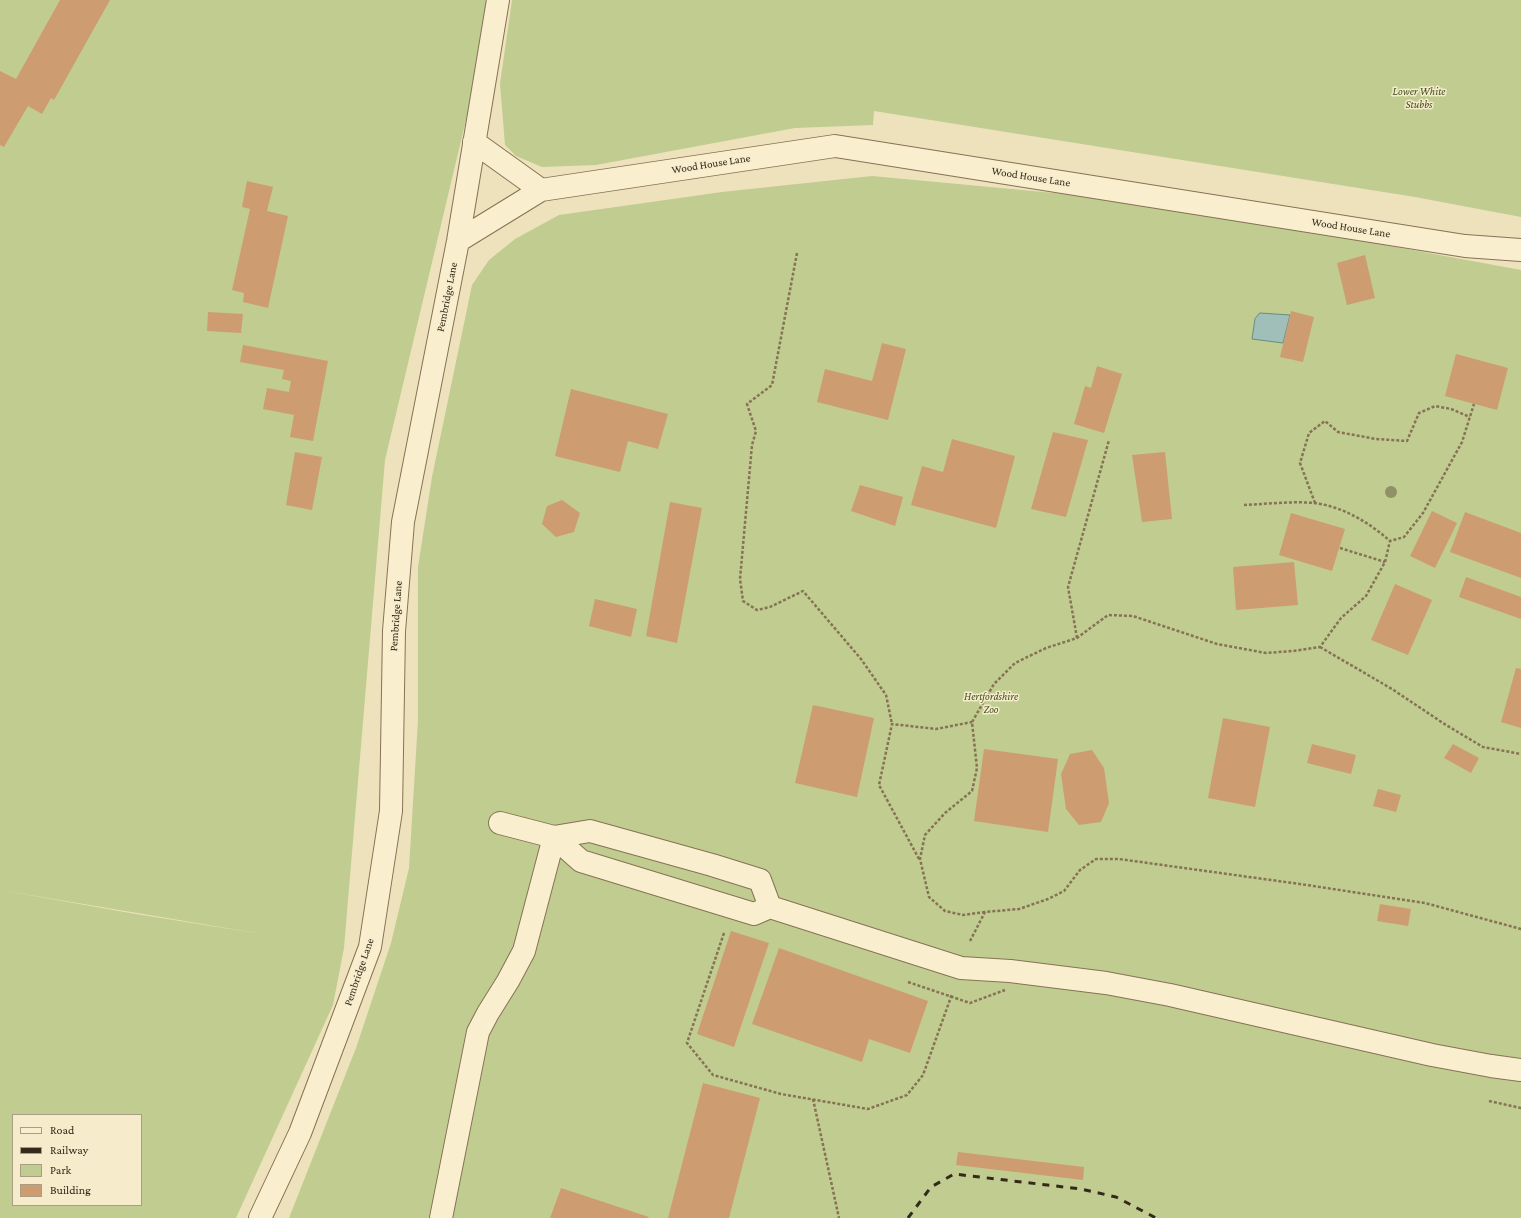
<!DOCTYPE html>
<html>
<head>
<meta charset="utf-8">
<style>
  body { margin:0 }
  #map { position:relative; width:1521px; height:1218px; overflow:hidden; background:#eee2bc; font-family:"Crimson Pro",serif }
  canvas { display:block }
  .legend { position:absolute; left:12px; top:1114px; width:130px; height:92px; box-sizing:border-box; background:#f6eccb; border:1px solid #a89e85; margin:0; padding:5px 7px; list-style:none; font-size:12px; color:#34291b }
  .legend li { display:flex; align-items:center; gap:8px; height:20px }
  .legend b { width:20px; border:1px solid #a89e85 }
</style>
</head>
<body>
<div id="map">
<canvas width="1521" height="1218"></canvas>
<ul class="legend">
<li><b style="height:5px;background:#f9efcf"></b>Road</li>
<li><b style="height:5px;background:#34291b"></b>Railway</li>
<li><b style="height:11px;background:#c1cc90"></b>Park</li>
<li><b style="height:11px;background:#cd9d71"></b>Building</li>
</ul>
</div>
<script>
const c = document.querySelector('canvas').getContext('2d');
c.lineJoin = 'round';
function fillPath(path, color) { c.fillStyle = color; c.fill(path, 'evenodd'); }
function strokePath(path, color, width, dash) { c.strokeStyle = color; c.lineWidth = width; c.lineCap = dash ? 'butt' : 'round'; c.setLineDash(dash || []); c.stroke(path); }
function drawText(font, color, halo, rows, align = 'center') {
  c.font = font + ' "Crimson Pro",serif'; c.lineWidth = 3; c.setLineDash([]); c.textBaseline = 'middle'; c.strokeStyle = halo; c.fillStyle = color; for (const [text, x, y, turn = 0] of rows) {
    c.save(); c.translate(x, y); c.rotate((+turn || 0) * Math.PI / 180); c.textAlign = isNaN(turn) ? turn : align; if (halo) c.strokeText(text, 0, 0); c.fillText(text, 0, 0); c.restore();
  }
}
fillPath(new Path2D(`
  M 0,0 L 487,0 L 475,82 L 385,460 L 344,948 L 333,1005 L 236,1218 L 0,1218 L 0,890 L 136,914 L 268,935 L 0,890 ZM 13,1115 L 141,1115 L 141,1205 L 13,1205 Z
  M 512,0 L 1521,0 L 1521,217 L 1415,197 L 874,111 L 873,125 L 795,128 L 596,165 L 542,167 L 516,156 L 505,145 L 500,84 Z
  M 872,176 L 1151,202 L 1521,270 L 1521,1218 L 289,1218 L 356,1048 L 391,943 L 409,868 L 418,720 L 418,567 L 432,477 L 472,285 L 489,260 L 515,239 L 559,215 L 722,192 Z`), '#c1cc90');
const water = new Path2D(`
  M 1260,313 L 1290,315 L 1283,343 L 1252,339 L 1255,319 Z`);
fillPath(water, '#a0bfb8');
strokePath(water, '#688c85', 1);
fillPath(new Path2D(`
  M 60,0 L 110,0 L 54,100 L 51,98 L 42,114 L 28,106 L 4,147 L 0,145 L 0,71 L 16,79 Z
  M 247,181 L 273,187 L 267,211 L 288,216 L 268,308 L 243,302 L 244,293 L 232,290 L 250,209 L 242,207 Z
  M 1365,255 L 1375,298 L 1347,305 L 1337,263 Z
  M 1291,311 L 1314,317 L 1303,362 L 1280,357 Z
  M 208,312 L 243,314 L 241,333 L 207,331 Z
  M 882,343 L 906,349 L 888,420 L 817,402 L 825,369 L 872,381 Z
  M 243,345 L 328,361 L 313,441 L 290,437 L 294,415 L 263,409 L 267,388 L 289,392 L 291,381 L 282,379 L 284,370 L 240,362 Z
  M 1456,354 L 1508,368 L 1497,410 L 1445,396 Z
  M 1097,366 L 1122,374 L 1104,433 L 1074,424 L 1085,386 L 1091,388 Z
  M 571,389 L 668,414 L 658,449 L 628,441 L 620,472 L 555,456 Z
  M 1053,432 L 1088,440 L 1066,517 L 1031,509 Z
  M 952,439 L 1015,456 L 996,528 L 911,505 L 922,466 L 943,472 Z
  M 295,452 L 322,457 L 312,510 L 286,505 Z
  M 1165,452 L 1172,519 L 1142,522 L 1132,455 Z
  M 860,485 L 903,497 L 895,526 L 851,511 Z
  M 562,500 L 580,513 L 574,532 L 556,537 L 542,524 L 547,506 Z
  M 670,502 L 702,508 L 677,643 L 646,636 Z
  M 1432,511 L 1457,523 L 1435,568 L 1410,556 Z
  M 1465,512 L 1521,533 L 1521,578 L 1450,552 Z
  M 1291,513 L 1345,529 L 1332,571 L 1279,555 Z
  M 1294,562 L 1298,605 L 1236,610 L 1233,567 Z
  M 1466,577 L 1521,597 L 1521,619 L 1459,597 Z
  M 1395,584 L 1432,600 L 1408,655 L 1371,640 Z
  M 595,599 L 637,609 L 631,637 L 589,626 Z
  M 1516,668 L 1521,669 L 1521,728 L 1501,722 Z
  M 813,705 L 874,718 L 857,797 L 795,783 Z
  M 1223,718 L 1270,727 L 1255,807 L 1208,798 Z
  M 1312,744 L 1356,755 L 1351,774 L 1307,763 Z
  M 1453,744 L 1479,758 L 1471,773 L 1444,758 Z
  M 984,749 L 1058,759 L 1048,832 L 974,821 Z
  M 1092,750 L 1104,768 L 1109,803 L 1101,822 L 1079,825 L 1066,809 L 1061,774 L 1070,754 Z
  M 1378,789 L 1401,795 L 1396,812 L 1373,806 Z
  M 1380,904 L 1411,909 L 1408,926 L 1377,921 Z
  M 731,931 L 769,943 L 734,1047 L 697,1034 Z
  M 779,948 L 928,1001 L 910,1053 L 869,1039 L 862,1062 L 752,1024 Z
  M 703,1083 L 760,1098 L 729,1218 L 668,1218 Z
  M 958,1152 L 1084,1167 L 1083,1180 L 956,1165 Z
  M 561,1188 L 649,1217 L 648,1218 L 550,1218 Z`), '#cd9d71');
const minor = new Path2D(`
  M 474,142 L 541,190
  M 458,241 L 541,190 L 835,146 L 1465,246 L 1521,250
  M 500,823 L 554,837 L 590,831 L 712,865 L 760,880 L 770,907
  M 554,837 L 581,861 L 754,914 L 770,907 L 961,968 L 1010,971 L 1106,983 L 1170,995 L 1432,1055 L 1491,1066 L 1521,1070
  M 260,1218 L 300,1133 L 370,947 L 391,811 L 394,631 L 403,522 L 458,241 L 498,0
  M 441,1218 L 478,1032 L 488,1013 L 508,981 L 524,951 L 554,837`);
strokePath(minor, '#867255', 24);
strokePath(new Path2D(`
  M 797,253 L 772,385 L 747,404 L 756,431 L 752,445 L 740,579 L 743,601 L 757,610 L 770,607 L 803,591 L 861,659 L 886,695 L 892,724
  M 1315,503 L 1300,463 L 1309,433 L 1325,421 L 1338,432 L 1376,439 L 1407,441 L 1419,413 L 1435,406 L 1451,409 L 1470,417
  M 1244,505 C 1267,504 1291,501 1314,503 C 1342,506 1370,523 1390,541
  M 1340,548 L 1385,562
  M 1077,638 L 1068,587 L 1109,440
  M 1320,647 L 1392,689 L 1446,725 L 1483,747 L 1521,754
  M 919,859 L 879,785 L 892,724 L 936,729 L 972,722
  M 985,912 L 963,915 L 945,911 L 929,897 L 920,859 L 925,835 L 945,813 L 972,791 L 977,768 L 972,722 L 994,684 L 1015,663 L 1046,648 L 1077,638 L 1108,615 L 1133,616 L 1217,644 L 1266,653 L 1293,651 L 1320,647 L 1341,618 L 1366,596 L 1385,562 L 1390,541 L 1404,537 L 1423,513 L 1462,442 L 1474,404
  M 724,933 L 687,1043 L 713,1075 L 781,1094 L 868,1109 L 907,1095 L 923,1075 L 952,994
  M 970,941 L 985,912 L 1019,909 L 1048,899 L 1064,891 L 1080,870 L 1096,859 L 1119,859 L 1307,885 L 1425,903 L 1521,929
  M 813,1099 L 839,1218
  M 1489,1101 L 1521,1108`), '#867255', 2.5, [3, 2]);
strokePath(minor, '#f9efcf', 22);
strokePath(new Path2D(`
  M 908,1218 L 931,1187 L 954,1174 L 1081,1189 L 1116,1197 L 1156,1218`), '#34291b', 3, [7, 7]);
strokePath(new Path2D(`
  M 908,982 L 970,1003 L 1005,990`), '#867255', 2.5, [3, 2]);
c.fillStyle = '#8f9267';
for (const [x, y] of [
  [1391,492]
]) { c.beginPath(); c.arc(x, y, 6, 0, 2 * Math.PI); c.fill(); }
drawText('italic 11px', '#425121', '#f6eccb', [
  ["Lower White",1419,92],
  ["Stubbs",1419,105],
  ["Hertfordshire",991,697],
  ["Zoo",991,710]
]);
drawText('11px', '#34291b', '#f6eccb', [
  ["Wood House Lane",711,164,-9],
  ["Wood House Lane",1031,177,9],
  ["Wood House Lane",1351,228,9],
  ["Pembridge Lane",447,297,-79],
  ["Pembridge Lane",396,616,-86],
  ["Pembridge Lane",359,972,-71]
]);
</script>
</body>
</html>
